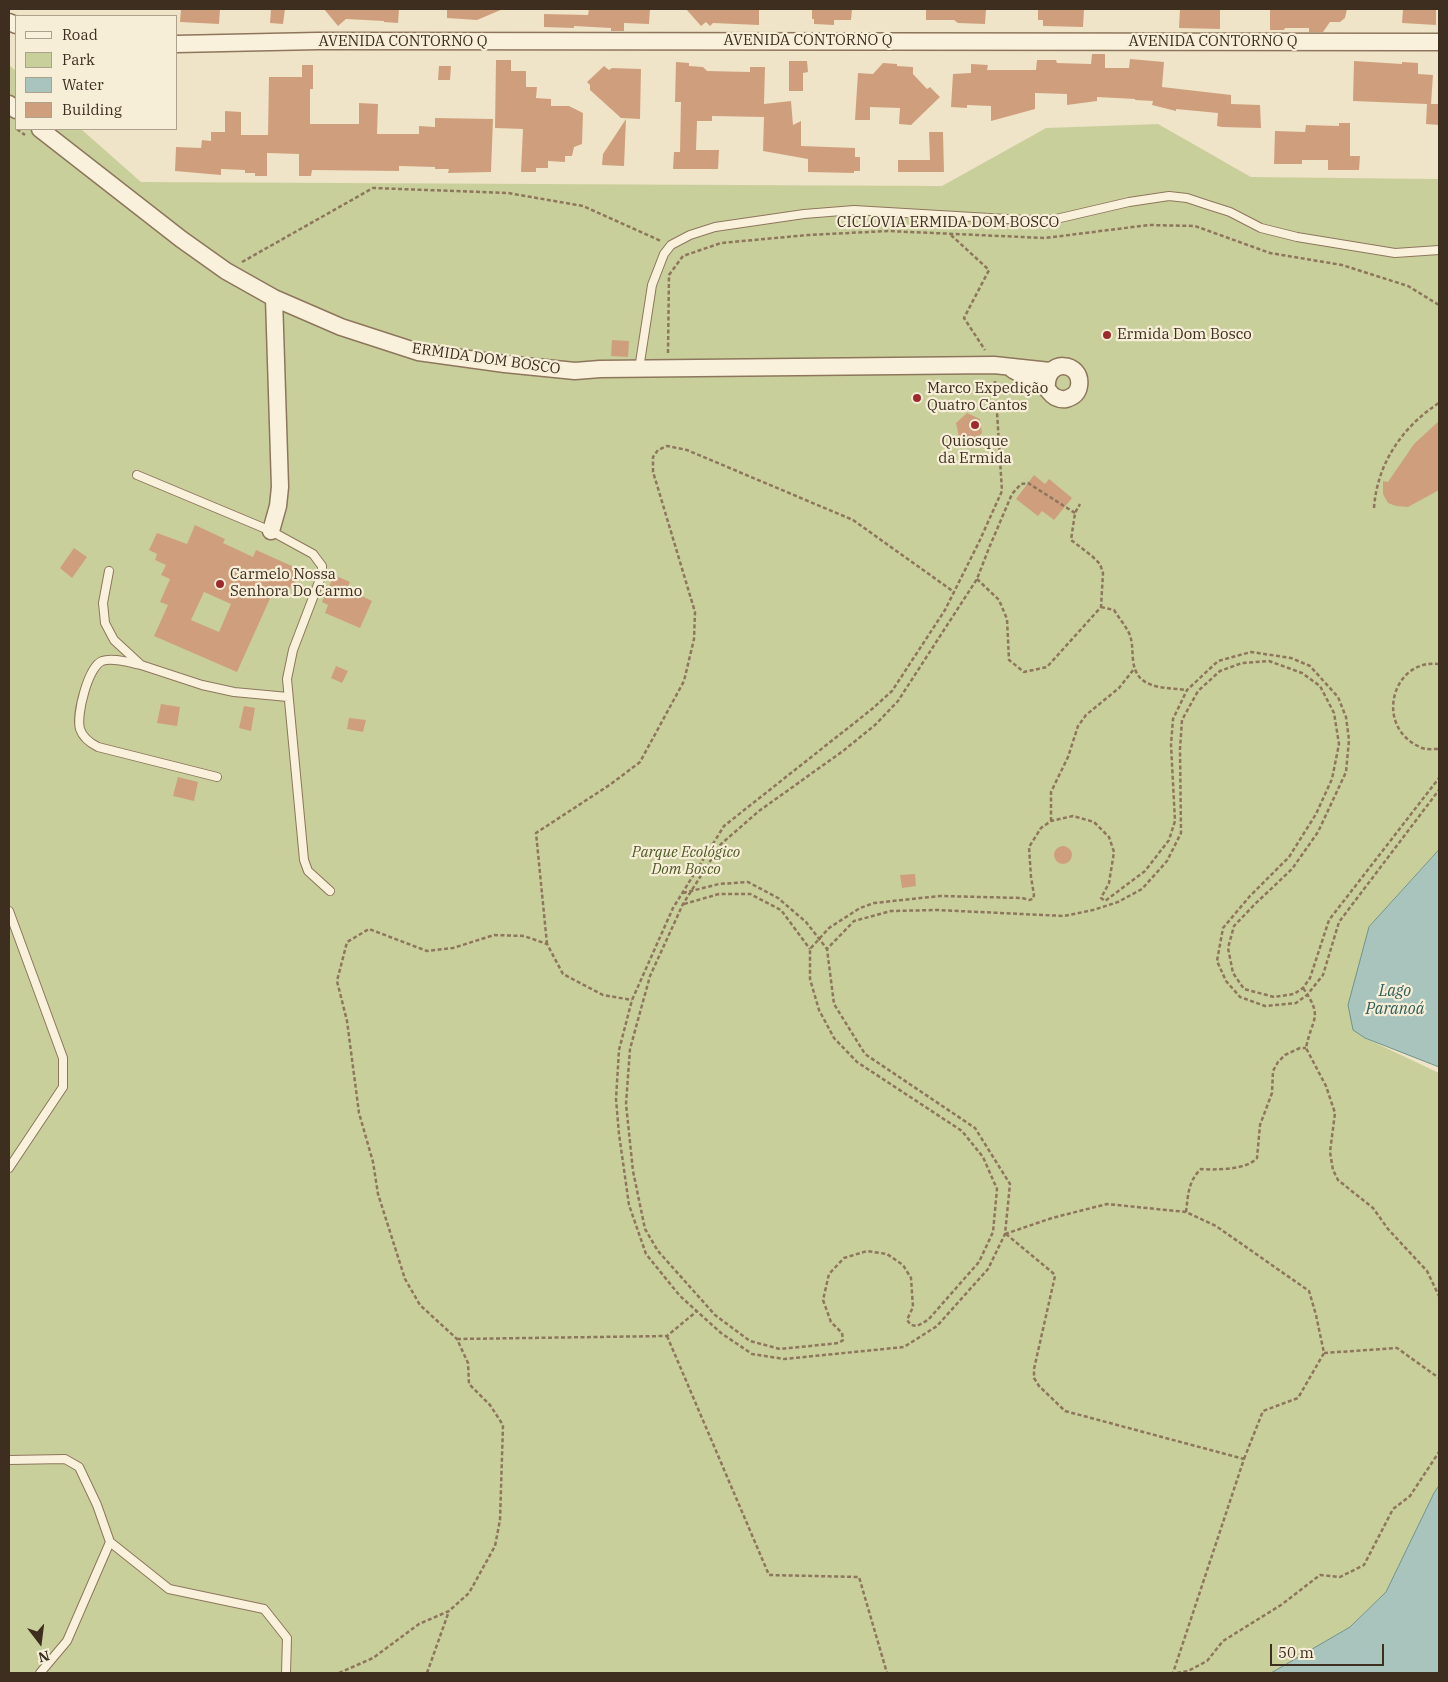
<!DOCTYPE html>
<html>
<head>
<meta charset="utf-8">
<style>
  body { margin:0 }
  #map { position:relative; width:1448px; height:1682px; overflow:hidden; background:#f0e4c8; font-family:"IBM Plex Serif",serif }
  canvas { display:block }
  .frame { position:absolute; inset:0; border:10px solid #3d2e20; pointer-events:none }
  .legend { position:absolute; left:15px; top:15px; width:162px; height:115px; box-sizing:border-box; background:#f7eed8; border:1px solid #ada18e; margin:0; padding:6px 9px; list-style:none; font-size:15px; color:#3d2e20 }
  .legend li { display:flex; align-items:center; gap:10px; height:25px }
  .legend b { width:25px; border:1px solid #ada18e }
  .north { position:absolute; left:15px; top:1617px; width:50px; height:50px; -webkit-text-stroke:4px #f7eed8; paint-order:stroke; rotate:165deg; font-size:14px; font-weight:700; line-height:20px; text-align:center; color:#3d2e20 }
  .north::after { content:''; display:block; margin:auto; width:18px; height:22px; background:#3d2e20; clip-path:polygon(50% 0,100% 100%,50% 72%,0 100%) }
  .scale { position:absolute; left:1270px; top:1644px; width:114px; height:22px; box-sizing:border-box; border:2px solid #3d2e20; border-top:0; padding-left:6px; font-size:15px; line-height:18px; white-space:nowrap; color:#3d2e20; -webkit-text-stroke:4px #f7eed8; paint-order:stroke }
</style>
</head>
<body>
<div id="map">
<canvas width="1448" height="1682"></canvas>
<div class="frame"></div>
<ul class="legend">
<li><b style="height:6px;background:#faf1dc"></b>Road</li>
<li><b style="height:14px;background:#c9cf9b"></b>Park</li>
<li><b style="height:14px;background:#a9c4bc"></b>Water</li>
<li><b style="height:14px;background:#cf9f7d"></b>Building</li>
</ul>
<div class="north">N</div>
<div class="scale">50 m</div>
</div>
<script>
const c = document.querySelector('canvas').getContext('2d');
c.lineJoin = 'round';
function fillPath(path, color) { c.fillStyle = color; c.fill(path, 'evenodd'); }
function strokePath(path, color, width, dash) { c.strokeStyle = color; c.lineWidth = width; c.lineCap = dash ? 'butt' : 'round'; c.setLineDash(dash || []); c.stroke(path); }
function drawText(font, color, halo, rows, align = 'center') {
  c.font = font + ' "IBM Plex Serif",serif'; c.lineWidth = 4.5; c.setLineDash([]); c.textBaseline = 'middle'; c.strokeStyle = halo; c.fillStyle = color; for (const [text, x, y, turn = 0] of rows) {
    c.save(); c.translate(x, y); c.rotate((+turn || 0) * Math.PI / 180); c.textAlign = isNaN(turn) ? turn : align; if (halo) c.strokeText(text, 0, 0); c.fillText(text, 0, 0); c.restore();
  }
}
fillPath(new Path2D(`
  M 9,65 L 16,71 L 16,129 L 81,129 L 141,182 L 942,186 L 1046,128 L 1158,124 L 1251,177 L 1439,179 L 1439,850 L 1369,927 L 1353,1030 L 1365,1038 L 1439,1073 L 1439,1486 L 1434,1493 L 1386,1592 L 1350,1627 L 1271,1673 L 9,1673 Z`), '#c9cf9b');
const water = new Path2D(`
  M 1439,850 L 1439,1067 L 1365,1038 L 1353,1030 L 1348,1005 L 1369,927 Z
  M 1439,1486 L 1439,1673 L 1271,1673 L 1350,1627 L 1386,1592 L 1434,1493 Z`);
fillPath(water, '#a9c4bc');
strokePath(water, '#6f938a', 1);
fillPath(new Path2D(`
  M 181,9 L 220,9 L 219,24 L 180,22 Z
  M 271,9 L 285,9 L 283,24 L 270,23 Z
  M 324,9 L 399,9 L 398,23 L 384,22 L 384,21 L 346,19 L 338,26 Z
  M 447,9 L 503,9 L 477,20 L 447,18 Z
  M 589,9 L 650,9 L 649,24 L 624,23 L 624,31 L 611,31 L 611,28 L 574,26 L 574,28 L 544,27 L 544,14 L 588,15 Z
  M 686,9 L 759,9 L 759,25 L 713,23 L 710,26 L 706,22 L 701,26 Z
  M 812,9 L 852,9 L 851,20 L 834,20 L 834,25 L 814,24 L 814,19 L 812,19 Z
  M 926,9 L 986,9 L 985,24 L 958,23 L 954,20 L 926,20 Z
  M 1038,9 L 1084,9 L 1083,27 L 1043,26 L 1043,20 L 1038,20 Z
  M 1180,9 L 1220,9 L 1220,29 L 1179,28 Z
  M 1270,9 L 1347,9 L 1345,18 L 1340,22 L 1330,22 L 1323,32 L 1309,32 L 1309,28 L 1285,28 L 1284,30 L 1270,30 Z
  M 1403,9 L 1436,9 L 1436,25 L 1402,23 Z
  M 1092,54 L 1105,54 L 1105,68 L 1129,68 L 1130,59 L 1164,62 L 1162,87 L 1231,95 L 1231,104 L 1260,105 L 1261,128 L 1222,127 L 1217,126 L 1218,113 L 1176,109 L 1176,111 L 1152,105 L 1153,101 L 1135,100 L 1135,99 L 1097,97 L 1097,101 L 1067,105 L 1067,94 L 1035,93 L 1035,109 L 991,121 L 991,106 L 967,105 L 967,108 L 951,107 L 953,74 L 971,73 L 971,64 L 988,65 L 987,70 L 1036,70 L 1037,60 L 1056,60 L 1057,63 L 1091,64 Z
  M 496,60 L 511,60 L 511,71 L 526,71 L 526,87 L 537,87 L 536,98 L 551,99 L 551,106 L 569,106 L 583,113 L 582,144 L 574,147 L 572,156 L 565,156 L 565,162 L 548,161 L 548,168 L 536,168 L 536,172 L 521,172 L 523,129 L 495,128 Z
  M 789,61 L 807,61 L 808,72 L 803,73 L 803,91 L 789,91 Z
  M 1354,61 L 1402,64 L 1402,62 L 1418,63 L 1418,74 L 1433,75 L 1431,104 L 1439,104 L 1439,125 L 1426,124 L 1427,104 L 1353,101 Z
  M 676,62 L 689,63 L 689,66 L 703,67 L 707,71 L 750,72 L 750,67 L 765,67 L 764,104 L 791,101 L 793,125 L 801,121 L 801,146 L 855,148 L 855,157 L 860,157 L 860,171 L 854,171 L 854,173 L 808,172 L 808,159 L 763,151 L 764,117 L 712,116 L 712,121 L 697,121 L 696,150 L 719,150 L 718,169 L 673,169 L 674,152 L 680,152 L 681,102 L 675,102 Z
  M 883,63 L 897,64 L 897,66 L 913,67 L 913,74 L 927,89 L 930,87 L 940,97 L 911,125 L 899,124 L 900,108 L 870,107 L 870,120 L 855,120 L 858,73 L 873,74 Z
  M 302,65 L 313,65 L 313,89 L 310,89 L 310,124 L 359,124 L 359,103 L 378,104 L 377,134 L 419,134 L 419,126 L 435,127 L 435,118 L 493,119 L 491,172 L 448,173 L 449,169 L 435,169 L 435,167 L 399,166 L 399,171 L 312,170 L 311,176 L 299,176 L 299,154 L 267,153 L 267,176 L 255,176 L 255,173 L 245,173 L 245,170 L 221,169 L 221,175 L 175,171 L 176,147 L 201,148 L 202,140 L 211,141 L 211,132 L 225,132 L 225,111 L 241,112 L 241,135 L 268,135 L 269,77 L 302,77 Z
  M 439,66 L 451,66 L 450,80 L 438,80 Z
  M 604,66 L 609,70 L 612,68 L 641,69 L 640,119 L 621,118 L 590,90 L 590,85 L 587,82 Z
  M 626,119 L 624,166 L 602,165 L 603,154 Z
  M 1339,123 L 1350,123 L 1350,156 L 1360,156 L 1359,170 L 1328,170 L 1328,160 L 1302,160 L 1302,164 L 1274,164 L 1275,131 L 1305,132 L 1306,125 L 1339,126 Z
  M 929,132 L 943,132 L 944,172 L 898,172 L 898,160 L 930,160 Z
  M 612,340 L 629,341 L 628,357 L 611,356 Z
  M 967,413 L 980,419 L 982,433 L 972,443 L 959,437 L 956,423 Z
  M 1439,421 L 1439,490 L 1408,507 L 1396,506 L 1388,503 L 1383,494 L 1383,481 L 1388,482 L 1414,444 Z
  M 1034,475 L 1045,484 L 1049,479 L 1072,498 L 1054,520 L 1042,511 L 1038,516 L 1016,499 Z
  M 195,525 L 225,539 L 223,543 L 253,557 L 256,550 L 301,570 L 294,585 L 292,584 L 289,591 L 280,587 L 276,596 L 272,594 L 237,672 L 154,636 L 168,605 L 160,602 L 170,579 L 161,575 L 166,565 L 155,560 L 157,554 L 149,550 L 157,533 L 187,544 ZM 204,592 L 231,604 L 219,632 L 191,620 Z
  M 74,548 L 87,557 L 72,578 L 60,568 Z
  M 334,575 L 350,582 L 347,589 L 372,601 L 360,628 L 325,613 L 328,605 L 322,602 Z
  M 336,666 L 348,671 L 342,683 L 331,678 Z
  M 161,704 L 180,707 L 177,726 L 157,723 Z
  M 244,706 L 255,708 L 251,731 L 239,728 Z
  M 349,718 L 366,720 L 363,732 L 347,729 Z
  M 178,777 L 198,782 L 194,801 L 173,796 Z
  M1054 855a9 9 0 1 1 18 0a9 9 0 1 1-18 0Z
  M 915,874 L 916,886 L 902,888 L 900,875 Z`), '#cf9f7d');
const lane = new Path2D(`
  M 639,369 L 652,285 L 664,254 L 671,245 L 690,235 L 715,227 L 804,214 L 854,210 L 1024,220 L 1056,219 L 1129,202 L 1169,196 L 1187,198 L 1205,204 L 1230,212 L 1261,228 L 1297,237 L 1395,253 L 1439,250
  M 137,475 L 271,531 L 313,554 L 322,566 L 322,574 L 293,650 L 287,679 L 304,860 L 308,871 L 330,891
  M 109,571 L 103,603 L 105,623 L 114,640 L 141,665 L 202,685 L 234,692 L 288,697
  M 141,665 C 130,663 113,657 102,661 C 88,667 76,715 80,729 C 83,738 90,743 98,747 L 217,777
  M 9,911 L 63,1058 L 63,1087 L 9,1168
  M 9,1460 L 65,1459 L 79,1467 L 97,1505 L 110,1542
  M 40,1673 L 67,1641 L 110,1542 L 169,1589 L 264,1609 L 287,1638 L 286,1673`);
const street = new Path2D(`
  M 9,22 L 16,25
  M 176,44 L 318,41 L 1439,42
  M 9,104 L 16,110
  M 40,129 L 181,239 L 226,271 L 274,298 L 341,327 L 418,352 L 505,364 L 575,371 L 600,369 L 994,365 L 1050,371
  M 1013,370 C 1024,376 1038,381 1047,389 C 1050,392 1051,395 1055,397 C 1059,399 1062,400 1066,399 C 1073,397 1078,393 1079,386 C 1083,361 1044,357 1047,389
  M 271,531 L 278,506 L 280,487 L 274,298`);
strokePath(lane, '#8d765c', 10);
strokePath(street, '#8d765c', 19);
strokePath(new Path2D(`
  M 17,129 L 25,135
  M 951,235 L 989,270 L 964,318 L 985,350
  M 242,262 L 373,188 L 508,193 L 583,206 L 661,241
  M 668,353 L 669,275 L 683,256 L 721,243 L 808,235 L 888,231 L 1045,238 L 1149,225 L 1195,226 L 1270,253 L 1342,265 L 1408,286 L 1439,305
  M 995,381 L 1002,491 L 979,542 L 945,610 L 892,691 L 872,709 L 724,826 L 673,908 L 632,1000 L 619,1050 L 616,1099 L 619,1134 L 629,1205 L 646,1254 L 680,1296 L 721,1333 L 752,1354 L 784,1359 L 904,1347 L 937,1326 L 988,1269 L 1005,1234 L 1010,1184 L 975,1128 L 865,1054 L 834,1004 L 827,949 L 854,921 L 891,911 L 937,910 L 1064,916 L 1093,910 L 1118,902 L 1142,889 L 1167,861 L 1181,833 L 1180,749 L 1182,720 L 1198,691 L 1220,671 L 1242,663 L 1269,661 L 1302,673 L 1320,686 L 1334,713 L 1339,744 L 1332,779 L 1316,814 L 1289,857 L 1250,896 L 1223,928 L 1217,961 L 1226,981 L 1240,997 L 1265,1006 L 1296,1003 L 1307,995 L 1323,975 L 1339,922 L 1439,790
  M 1374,508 C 1377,464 1402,427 1439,403
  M 1075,513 L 1028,483 L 1021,484 L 1012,494 L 989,548 L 977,579 L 898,701 L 875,725 L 843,751 L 759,811 L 721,844 L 683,904 L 650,976 L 630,1049 L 626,1104 L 633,1171 L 645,1229 L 658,1251 L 715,1315 L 750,1341 L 780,1349 L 839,1343 L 843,1340 L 842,1333 L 831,1322 L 823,1300 L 829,1274 L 844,1258 L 867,1251 L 887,1254 L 903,1265 L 911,1278 L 913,1307 L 907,1320 L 911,1325 L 917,1326 L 928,1320 L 979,1262 L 993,1232 L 997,1189 L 983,1157 L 962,1131 L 857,1062 L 834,1038 L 819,1010 L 810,979 L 810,949 L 829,928 L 860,908 L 874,903 L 940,896 L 1022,898 L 1029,900 L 1033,899 L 1034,895 L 1031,877 L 1029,847 L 1041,828 L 1051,821 L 1073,816 L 1094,822 L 1109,837 L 1114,852 L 1109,883 L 1101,898 L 1105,901 L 1145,871 L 1169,840 L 1175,821 L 1171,745 L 1173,719 L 1187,690 L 1218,661 L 1251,652 L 1291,658 L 1310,666 L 1338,697 L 1346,717 L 1349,740 L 1346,772 L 1318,832 L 1292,869 L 1255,904 L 1234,926 L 1228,948 L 1233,973 L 1244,989 L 1274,997 L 1294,994 L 1303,988 L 1310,978 L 1329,920 L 1439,778
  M 977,579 L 999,600 L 1007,619 L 1009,660 L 1024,672 L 1047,667 L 1101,607 L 1103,573 L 1100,564 L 1092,556 L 1071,540 L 1075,513 L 1080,504
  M 1101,607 L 1114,610 C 1119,618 1125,625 1129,633 C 1133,642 1132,651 1133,660 C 1136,690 1163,687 1187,690
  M 1439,664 C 1393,658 1373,726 1420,747 C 1425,750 1433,749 1439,749
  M 1051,821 L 1051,792 L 1068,757 L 1078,726 L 1086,715 L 1119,688 L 1134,669
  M 683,893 L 719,884 L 748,882 L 778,898 L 806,922 L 827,949
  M 684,904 L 719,894 L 750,894 L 781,910 L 810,949
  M 547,944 L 536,833 L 611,784 L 640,762 L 684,681 L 694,639 L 695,612 L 657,485 L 653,472 L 653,457 L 658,450 L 667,446 L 687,450 L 853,520 L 954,592
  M 1303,988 C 1324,1018 1312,1017 1306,1048 L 1326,1086 L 1335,1113 L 1330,1152 L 1333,1170 L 1338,1180 L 1373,1208 L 1388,1229 L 1427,1271 L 1439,1296
  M 1186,1212 C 1188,1196 1188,1181 1201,1169 C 1215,1170 1247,1170 1257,1158 L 1260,1125 L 1272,1093 L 1273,1071 L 1278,1062 L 1285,1055 L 1300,1048 L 1306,1048
  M 1005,1234 L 1052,1218 L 1107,1204 L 1186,1212 L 1216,1226 L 1309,1291 L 1316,1315 L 1324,1353 L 1298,1398 L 1263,1411 L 1244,1459
  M 1006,1234 L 1053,1273 L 1055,1276 L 1034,1369 L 1034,1378 L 1039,1386 L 1065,1411 L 1244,1459 L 1173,1673
  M 667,1336 L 769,1575 L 859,1577 L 887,1673
  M 457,1339 L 667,1336 L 697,1311
  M 1324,1353 L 1397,1348 L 1439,1378
  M 339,1673 L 373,1658 L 419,1624 L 449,1611 L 469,1593 L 495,1546 L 500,1520 L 503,1425 L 490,1405 L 469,1384 L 468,1363 L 457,1339 L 420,1305 L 405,1279 L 378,1194 L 373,1162 L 359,1113 L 347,1021 L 337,981 L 347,942 L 369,929 L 427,951 L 453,948 L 494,935 L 524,936 L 547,944 L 563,974 L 603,995 L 632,1000
  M 427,1673 L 449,1611
  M 1177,1673 L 1188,1671 L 1207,1661 L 1223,1641 L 1281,1605 L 1320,1575 L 1340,1577 L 1364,1565 L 1393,1509 L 1410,1496 L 1439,1452`), '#8d765c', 2.5, [4, 2.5]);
strokePath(lane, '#faf1dc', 8);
strokePath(street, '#faf1dc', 16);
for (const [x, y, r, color] of [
  [1107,335,5,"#9e2a2b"],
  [917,398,5,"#9e2a2b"],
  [975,425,5,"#9e2a2b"],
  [220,584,5,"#9e2a2b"]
]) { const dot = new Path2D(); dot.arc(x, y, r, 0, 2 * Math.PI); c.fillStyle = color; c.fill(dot); strokePath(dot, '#f7eed8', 2); }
drawText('15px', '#3d2e20', '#f7eed8', [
  ["AVENIDA CONTORNO Q",808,41],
  ["AVENIDA CONTORNO Q",403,42],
  ["AVENIDA CONTORNO Q",1213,42],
  ["CICLOVIA ERMIDA DOM BOSCO",948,223],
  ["ERMIDA DOM BOSCO",486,359,8]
]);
drawText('15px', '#3d2e20', '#f7eed8', [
  ["Ermida Dom Bosco",1117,335],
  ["Marco Expedição",927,389],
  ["Quatro Cantos",927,406],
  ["Quiosque",975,442,"center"],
  ["da Ermida",975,459,"center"],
  ["Carmelo Nossa",230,575],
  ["Senhora Do Carmo",230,592]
], 'left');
drawText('italic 15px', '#4d5a26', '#f7eed8', [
  ["Parque Ecológico",686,853],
  ["Dom Bosco",686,870]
]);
drawText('italic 16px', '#2f5d5a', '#f7eed8', [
  ["Lago",1395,991],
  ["Paranoá",1395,1009]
]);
</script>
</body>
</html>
